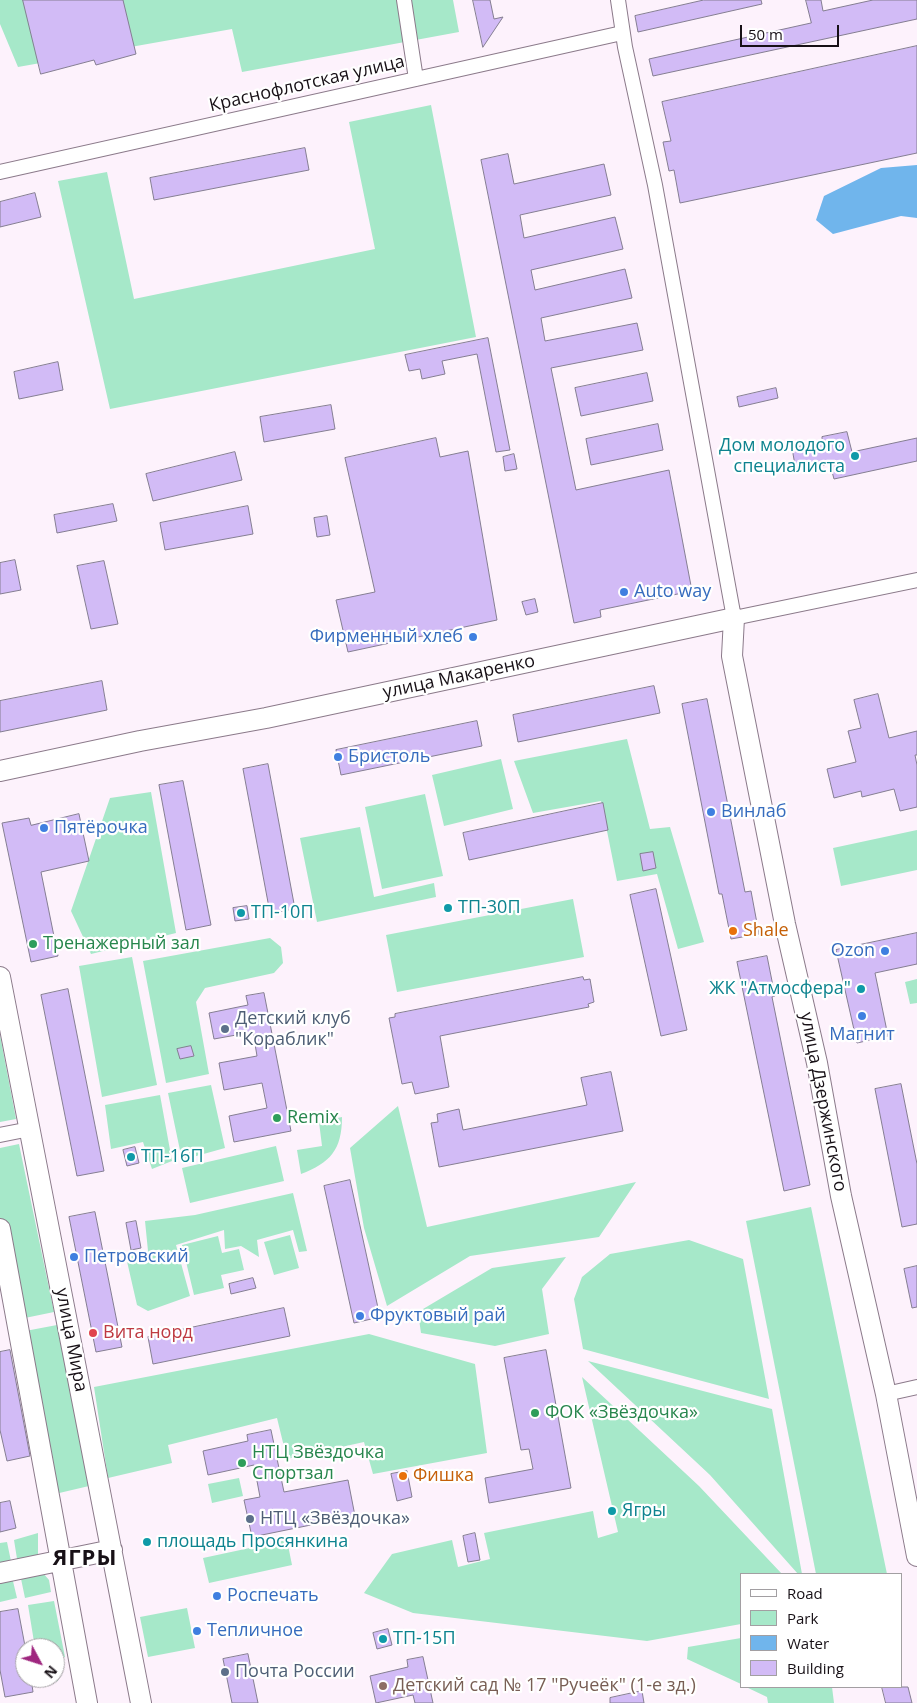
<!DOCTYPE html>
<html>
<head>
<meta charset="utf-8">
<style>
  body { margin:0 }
  #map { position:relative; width:917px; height:1703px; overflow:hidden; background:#fdf2fc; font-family:"Open Sans",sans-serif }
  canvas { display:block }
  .legend { position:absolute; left:740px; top:1573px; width:162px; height:115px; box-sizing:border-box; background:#fff; border:1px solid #a29fa2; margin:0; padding:6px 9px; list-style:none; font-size:15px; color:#171016 }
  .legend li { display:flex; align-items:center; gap:10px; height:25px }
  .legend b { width:25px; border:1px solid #a29fa2 }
  .north { position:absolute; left:15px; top:1638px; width:50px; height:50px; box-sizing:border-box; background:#fff; border:1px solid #a29fa2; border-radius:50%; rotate:130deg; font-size:14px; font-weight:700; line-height:20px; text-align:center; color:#171016 }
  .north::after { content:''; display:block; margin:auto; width:18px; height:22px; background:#9f277f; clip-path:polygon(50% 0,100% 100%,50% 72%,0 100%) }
  .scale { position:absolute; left:740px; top:25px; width:99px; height:22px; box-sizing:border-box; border:2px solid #171016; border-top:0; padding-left:6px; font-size:15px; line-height:18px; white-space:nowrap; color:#171016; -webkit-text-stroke:4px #fff; paint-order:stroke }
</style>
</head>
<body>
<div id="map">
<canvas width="917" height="1703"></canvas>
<ul class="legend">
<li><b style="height:6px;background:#fff"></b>Road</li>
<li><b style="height:14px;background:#a6e8c9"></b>Park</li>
<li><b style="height:14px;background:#70b5ec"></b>Water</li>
<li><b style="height:14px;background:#d2bbf6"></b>Building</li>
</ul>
<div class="north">N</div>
<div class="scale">50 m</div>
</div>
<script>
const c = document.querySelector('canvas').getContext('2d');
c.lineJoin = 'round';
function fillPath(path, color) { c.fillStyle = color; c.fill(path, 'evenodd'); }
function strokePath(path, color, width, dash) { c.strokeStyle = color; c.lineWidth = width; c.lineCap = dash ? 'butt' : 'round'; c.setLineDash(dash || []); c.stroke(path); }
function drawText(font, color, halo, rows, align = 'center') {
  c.font = font + ' "Open Sans",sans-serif'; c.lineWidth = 4.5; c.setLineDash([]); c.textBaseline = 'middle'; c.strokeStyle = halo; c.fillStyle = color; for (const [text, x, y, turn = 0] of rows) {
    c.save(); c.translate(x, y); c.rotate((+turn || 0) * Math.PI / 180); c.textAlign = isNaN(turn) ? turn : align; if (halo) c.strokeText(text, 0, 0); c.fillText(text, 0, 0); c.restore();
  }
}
fillPath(new Path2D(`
  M 0,0 L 453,0 L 459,32 L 242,72 L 232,29 L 18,67 L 0,24 Z
  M 431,105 L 476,337 L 110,409 L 58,181 L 107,172 L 134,299 L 375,249 L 349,122 Z
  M 627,739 L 650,829 L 670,827 L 704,942 L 678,949 L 657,874 L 617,881 L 601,801 L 533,813 L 514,761 Z
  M 501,759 L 513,809 L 444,826 L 432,775 Z
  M 151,792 L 176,933 L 91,954 L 71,911 L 110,798 Z
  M 425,794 L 443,876 L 382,889 L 365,807 Z
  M 360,827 L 374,897 L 434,883 L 436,897 L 317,922 L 300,838 Z
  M 917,830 L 917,870 L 841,886 L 833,848 Z
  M 573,899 L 584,957 L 397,992 L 386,935 Z
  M 270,938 L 281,947 L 283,963 L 274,973 L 205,988 L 196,1002 L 209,1074 L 166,1083 L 143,961 Z
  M 132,957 L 157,1085 L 102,1097 L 79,966 Z
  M 917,979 L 917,1003 L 910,1004 L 905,982 Z
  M 0,1035 L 16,1119 L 0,1122 Z
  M 211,1085 L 225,1148 L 182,1160 L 168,1093 Z
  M 160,1095 L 172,1161 L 152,1169 L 143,1142 L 111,1149 L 105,1105 Z
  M 398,1106 L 427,1227 L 636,1182 L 599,1237 L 470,1256 L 387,1306 L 364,1228 L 350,1148 Z
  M 342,1117 C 342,1150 330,1163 301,1174 L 297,1150 L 322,1146 L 319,1122 Z
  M 19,1144 L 54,1312 L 20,1319 L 0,1222 L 0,1148 Z
  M 276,1146 L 284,1181 L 190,1203 L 182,1168 Z
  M 293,1193 L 307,1251 L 299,1252 L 293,1230 L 257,1240 L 259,1257 L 241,1246 L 225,1249 L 224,1230 L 176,1245 L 190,1296 L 148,1311 L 137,1305 L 126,1257 L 148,1251 L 145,1221 L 195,1215 Z
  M 811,1207 L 887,1574 L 816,1574 L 746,1221 Z
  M 290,1235 L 299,1268 L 274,1275 L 264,1242 Z
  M 218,1236 L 222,1253 L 239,1249 L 244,1270 L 221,1275 L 224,1288 L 194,1295 L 182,1245 Z
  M 689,1240 L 743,1259 L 769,1399 L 583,1349 L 574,1299 L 582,1277 L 610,1254 Z
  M 566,1257 L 542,1289 L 549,1334 L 495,1346 L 421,1333 L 418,1312 L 492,1268 Z
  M 57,1325 L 89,1486 L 55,1494 L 20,1332 Z
  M 369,1334 L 475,1364 L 487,1453 L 373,1474 L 364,1442 L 287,1459 L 277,1418 L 168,1445 L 172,1463 L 108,1478 L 94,1387 Z
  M 588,1361 L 772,1409 L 802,1574 L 798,1574 L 710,1475 Z
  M 582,1377 L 699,1486 L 782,1574 L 741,1574 L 741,1624 L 647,1641 L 413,1613 L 364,1593 L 392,1554 L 452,1540 L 458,1567 L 490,1559 L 484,1533 L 593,1511 L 598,1538 L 618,1532 Z
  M 239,1478 L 243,1496 L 212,1503 L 208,1484 Z
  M 38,1533 L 38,1557 L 18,1565 L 14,1540 Z
  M 287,1540 L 292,1565 L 209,1583 L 203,1558 Z
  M 7,1542 L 12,1566 L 0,1568 L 0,1543 Z
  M 43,1573 L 49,1580 L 51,1592 L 25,1598 L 20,1574 Z
  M 12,1577 L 17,1598 L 0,1602 L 0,1579 Z
  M 54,1601 L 65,1657 L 55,1659 L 55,1648 L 35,1648 L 28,1605 Z
  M 187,1608 L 195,1648 L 148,1657 L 140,1617 Z
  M 741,1638 L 741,1684 L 687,1659 L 688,1647 Z
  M 55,1664 L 58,1681 L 41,1684 L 40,1678 L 55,1678 Z
  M 746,1687 L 832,1687 L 834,1703 L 768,1703 L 767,1697 Z`), '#a6e8c9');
fillPath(new Path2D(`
  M 917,165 L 917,218 L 901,216 L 833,234 L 816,220 L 824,196 L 881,168 Z`), '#70b5ec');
const building = new Path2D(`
  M 23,0 L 123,0 L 136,54 L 96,65 L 94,60 L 41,74 Z
  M 473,0 L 490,0 L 494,19 L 503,17 L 483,47 Z
  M 704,0 L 761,0 L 762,4 L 638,32 L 635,16 Z
  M 806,0 L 821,0 L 823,11 L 873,0 L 917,0 L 917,19 L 653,76 L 649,59 L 811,23 Z
  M 917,46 L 917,153 L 680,203 L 674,170 L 669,171 L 663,142 L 671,141 L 662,102 Z
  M 305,148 L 309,170 L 154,200 L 150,178 Z
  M 508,154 L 514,184 L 604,164 L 611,195 L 520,215 L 524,238 L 615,217 L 623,249 L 531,270 L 535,290 L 625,269 L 632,298 L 541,318 L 545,341 L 637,323 L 643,350 L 551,368 L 576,490 L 669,470 L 692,591 L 600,610 L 601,617 L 574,623 L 481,160 Z
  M 35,193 L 41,217 L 0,227 L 0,202 Z
  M 488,338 L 510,450 L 496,452 L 477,354 L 442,361 L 445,374 L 422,379 L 420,369 L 409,371 L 405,355 Z
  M 58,362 L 63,390 L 19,399 L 14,372 Z
  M 647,373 L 653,401 L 581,416 L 575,388 Z
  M 776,388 L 778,398 L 739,407 L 737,397 Z
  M 331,405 L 335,429 L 264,442 L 260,417 Z
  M 658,424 L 663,450 L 591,465 L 586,439 Z
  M 847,432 L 852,452 L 917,438 L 917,461 L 834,479 L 830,464 L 796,471 L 792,448 L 822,441 L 822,437 Z
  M 436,438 L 440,457 L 468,451 L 497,620 L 348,652 L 336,600 L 375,592 L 345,458 Z
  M 235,452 L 242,480 L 153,501 L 146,474 Z
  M 514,454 L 517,469 L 505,471 L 503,457 Z
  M 113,504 L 117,521 L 57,533 L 54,515 Z
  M 248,506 L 253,534 L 165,550 L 160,523 Z
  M 327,516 L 330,535 L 317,537 L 314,518 Z
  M 15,560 L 21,590 L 0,594 L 0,563 Z
  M 104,561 L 118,624 L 91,629 L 77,566 Z
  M 535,599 L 538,612 L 526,615 L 522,602 Z
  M 102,681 L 107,710 L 0,732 L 0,701 Z
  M 654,686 L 660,713 L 518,742 L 513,715 Z
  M 878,694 L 889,738 L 917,731 L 917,755 L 915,755 L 917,765 L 917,807 L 900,811 L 894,789 L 862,797 L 861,791 L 834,798 L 827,769 L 856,762 L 848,731 L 861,728 L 854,700 Z
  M 707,699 L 745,892 L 751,891 L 759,934 L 731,939 L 722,894 L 719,894 L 682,704 Z
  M 477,721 L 482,746 L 341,775 L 336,750 Z
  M 268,764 L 295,909 L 270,913 L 243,769 Z
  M 183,781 L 211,925 L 186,930 L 159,785 Z
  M 603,803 L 608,830 L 469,860 L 463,833 Z
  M 79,814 L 89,861 L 41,872 L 58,956 L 31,962 L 2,823 L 29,818 L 31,825 Z
  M 653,852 L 656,868 L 643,871 L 640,854 Z
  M 656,889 L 687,1030 L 661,1036 L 630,895 Z
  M 247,906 L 249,919 L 235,921 L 233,908 Z
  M 917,933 L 917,964 L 875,973 L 888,1036 L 857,1043 L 836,950 Z
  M 767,956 L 775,996 L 772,997 L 810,1185 L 784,1191 L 737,962 Z
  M 583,977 L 584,980 L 590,979 L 594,1002 L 588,1004 L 589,1007 L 440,1036 L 449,1087 L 415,1094 L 412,1082 L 402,1084 L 389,1018 L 395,1017 L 395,1014 Z
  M 68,989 L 104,1171 L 77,1176 L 41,995 Z
  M 264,993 L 291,1131 L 234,1142 L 229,1116 L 267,1108 L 262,1083 L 224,1090 L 219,1063 L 257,1056 L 253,1032 L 214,1039 L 209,1013 L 248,1005 L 246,996 Z
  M 191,1046 L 194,1056 L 180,1059 L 177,1049 Z
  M 611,1072 L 623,1131 L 439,1167 L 431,1123 L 438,1122 L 437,1114 L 459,1109 L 463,1130 L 587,1105 L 581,1078 Z
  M 901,1084 L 917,1164 L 917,1224 L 902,1227 L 875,1089 Z
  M 135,1147 L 139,1163 L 127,1166 L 123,1150 Z
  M 350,1180 L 380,1317 L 354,1323 L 324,1186 Z
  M 95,1212 L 122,1347 L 96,1352 L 69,1217 Z
  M 136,1221 L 141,1248 L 131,1250 L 126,1223 Z
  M 917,1266 L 917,1307 L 912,1308 L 904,1269 Z
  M 253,1278 L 256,1288 L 231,1294 L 229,1284 Z
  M 284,1308 L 290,1336 L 153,1364 L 148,1337 Z
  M 10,1350 L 30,1456 L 7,1461 L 0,1430 L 0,1352 Z
  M 546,1350 L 571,1488 L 489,1503 L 485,1478 L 533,1469 L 529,1449 L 521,1450 L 504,1358 Z
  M 271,1430 L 284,1492 L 348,1480 L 355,1516 L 252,1537 L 244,1500 L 260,1497 L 254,1465 L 208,1475 L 203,1451 L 248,1441 L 247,1435 Z
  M 407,1471 L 412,1497 L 397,1501 L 391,1474 Z
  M 10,1501 L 16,1528 L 0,1532 L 0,1503 Z
  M 475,1533 L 480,1560 L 468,1562 L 463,1536 Z
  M 18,1609 L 25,1646 L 25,1678 L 31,1678 L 33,1692 L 5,1697 L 0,1670 L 0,1612 Z
  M 388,1629 L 392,1645 L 377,1649 L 373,1633 Z
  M 248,1654 L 258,1703 L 232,1703 L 223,1659 Z
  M 423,1657 L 433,1703 L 415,1703 L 413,1695 L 376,1703 L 370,1676 L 408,1667 L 407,1660 Z
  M 882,1687 L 908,1687 L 912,1703 L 886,1703 Z
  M 642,1691 L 644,1703 L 610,1703 L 610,1698 Z`);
fillPath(building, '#d2bbf6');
strokePath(building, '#857e92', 1);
const street = new Path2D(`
  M 404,0 L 416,79
  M 618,0 L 625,47 L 655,185 L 734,618 L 917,580
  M 0,172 L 622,33
  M 0,1135 L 30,1129
  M 886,1394 L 917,1387`);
const secondary = new Path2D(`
  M 0,771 L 140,741 L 266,718 L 734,618 L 732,656 L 785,924 L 817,1063 L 841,1196 L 886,1394 L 917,1556
  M 0,977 L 141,1703
  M 0,1229 L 87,1703
  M 0,1573 L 112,1550`);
strokePath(street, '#8b7a8a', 16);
strokePath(secondary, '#8b7a8a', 22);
strokePath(street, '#fff', 14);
strokePath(secondary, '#fff', 20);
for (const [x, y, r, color] of [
  [855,456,5,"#0f9aa8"],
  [624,592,5,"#3f7fe0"],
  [473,637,5,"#3f7fe0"],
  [338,757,5,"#3f7fe0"],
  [711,812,5,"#3f7fe0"],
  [44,828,5,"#3f7fe0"],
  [448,908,5,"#0f9aa8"],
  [241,913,5,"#0f9aa8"],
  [733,931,5,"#e8710a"],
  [33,944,5,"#2e9e5b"],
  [885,951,5,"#3f7fe0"],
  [861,989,5,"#0f9aa8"],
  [862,1016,5,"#3f7fe0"],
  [225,1029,5,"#5c6f8a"],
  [277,1118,5,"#2e9e5b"],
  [131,1157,5,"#0f9aa8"],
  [74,1257,5,"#3f7fe0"],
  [360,1316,5,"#3f7fe0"],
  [93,1333,5,"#e0444e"],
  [535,1413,5,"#2e9e5b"],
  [242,1463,5,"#2e9e5b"],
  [403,1476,5,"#e8710a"],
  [612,1511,5,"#0f9aa8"],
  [250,1519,5,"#5c6f8a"],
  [147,1542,5,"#0f9aa8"],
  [217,1596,5,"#3f7fe0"],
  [197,1631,5,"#3f7fe0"],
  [383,1639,5,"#0f9aa8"],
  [225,1672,5,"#5c6f8a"],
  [383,1686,5,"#8d6e63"]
]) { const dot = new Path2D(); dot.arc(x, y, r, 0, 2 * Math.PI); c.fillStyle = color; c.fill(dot); strokePath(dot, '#fff', 2); }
drawText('18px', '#171016', '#fff', [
  ["Краснофлотская улица",307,84,-13],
  ["улица Макаренко",459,677,-12],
  ["улица Дзержинского",823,1102,79],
  ["улица Мира",71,1340,79]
]);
drawText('18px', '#0d838f', '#fff', [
  ["Дом молодого",845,446,"right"],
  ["специалиста",845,467,"right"],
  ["ТП-30П",458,908],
  ["ТП-10П",251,913],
  ["ЖК \"Атмосфера\"",851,989,"right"],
  ["ТП-16П",141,1157],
  ["Ягры",622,1511],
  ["площадь Просянкина",157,1542],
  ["ТП-15П",393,1639]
], 'left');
drawText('18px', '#366cbe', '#fff', [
  ["Auto way",634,592],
  ["Фирменный хлеб",463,637,"right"],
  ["Бристоль",348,757],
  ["Винлаб",721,812],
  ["Пятёрочка",54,828],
  ["Ozon",875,951,"right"],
  ["Магнит",862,1035,"center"],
  ["Петровский",84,1257],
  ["Фруктовый рай",370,1316],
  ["Роспечать",227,1596],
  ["Тепличное",207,1631]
], 'left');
drawText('18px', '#c56008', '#fff', [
  ["Shale",743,931],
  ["Фишка",413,1476]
], 'left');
drawText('18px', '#27864d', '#fff', [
  ["Тренажерный зал",43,944],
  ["Remix",287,1118],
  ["ФОК «Звёздочка»",545,1413],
  ["НТЦ Звёздочка",252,1453],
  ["Спортзал",252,1474]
], 'left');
drawText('18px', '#4e5e75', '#fff', [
  ["Детский клуб",235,1019],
  ["\"Кораблик\"",235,1040],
  ["НТЦ «Звёздочка»",260,1519],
  ["Почта России",235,1672]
], 'left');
drawText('18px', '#be3a42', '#fff', [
  ["Вита норд",103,1333]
], 'left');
drawText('18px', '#785e54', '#fff', [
  ["Детский сад № 17 \"Ручеёк\" (1-е зд.)",393,1686]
], 'left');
c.letterSpacing = '1px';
drawText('bold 22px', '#171016', '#fff', [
  ["ЯГРЫ",85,1559]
]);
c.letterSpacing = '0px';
</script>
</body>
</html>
